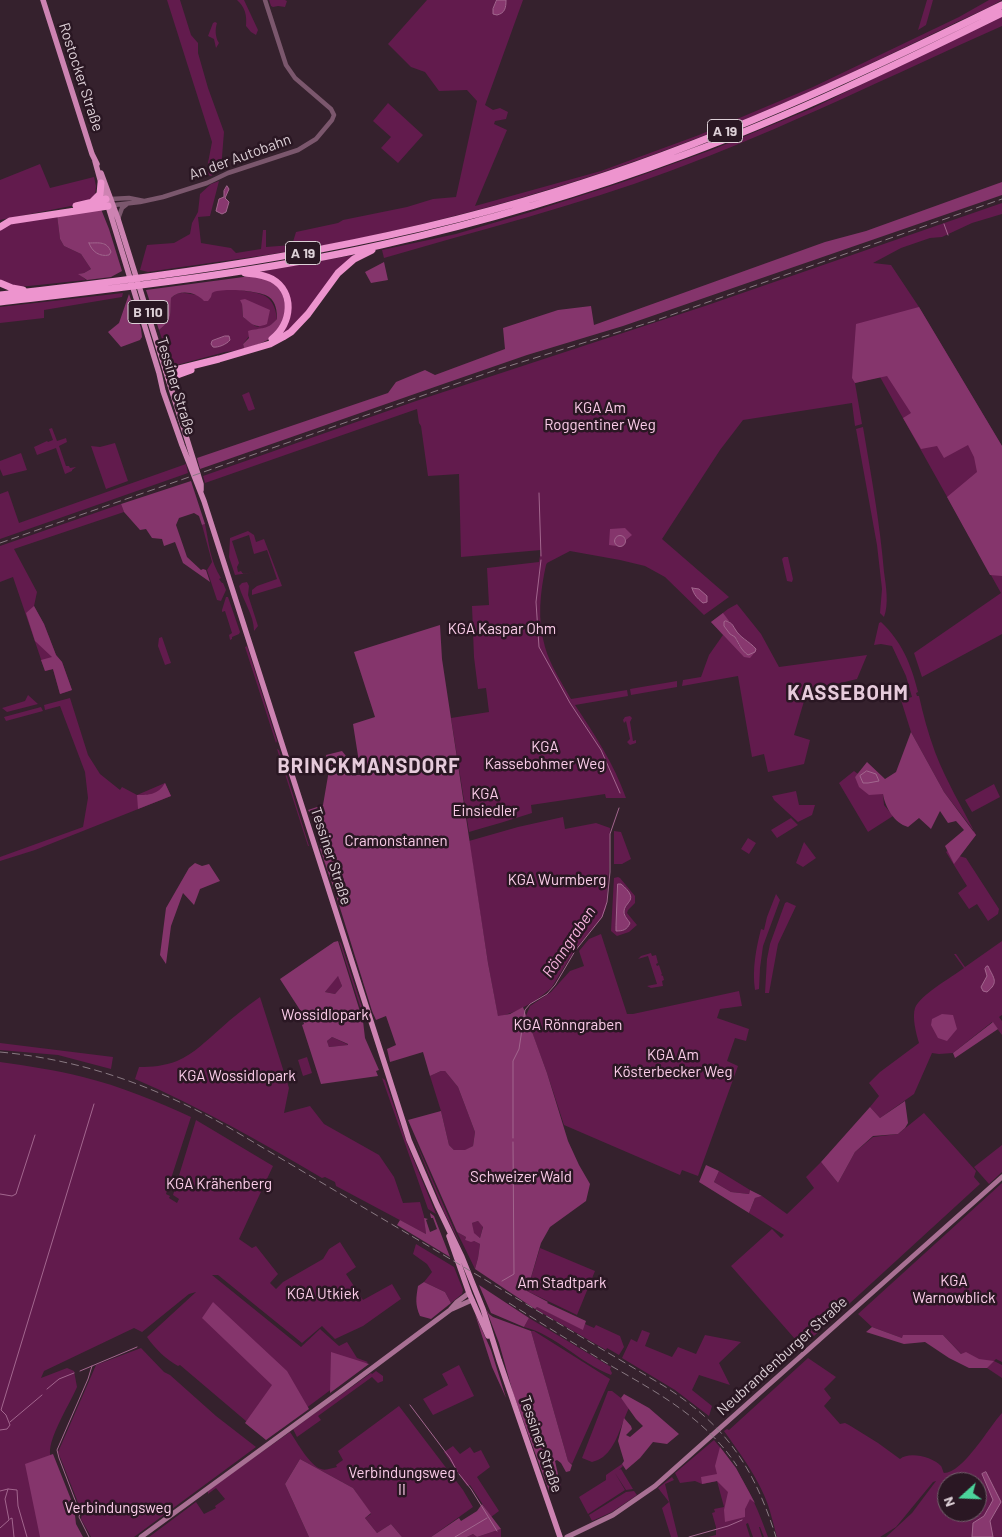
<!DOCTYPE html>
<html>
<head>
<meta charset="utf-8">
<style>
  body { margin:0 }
  #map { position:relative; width:1002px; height:1537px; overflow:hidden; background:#35212d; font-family:Barlow,sans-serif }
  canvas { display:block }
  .north { position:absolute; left:937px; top:1472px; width:50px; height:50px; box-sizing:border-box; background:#2a1723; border:1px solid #72616b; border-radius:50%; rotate:250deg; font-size:14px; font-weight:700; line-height:20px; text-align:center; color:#ddd0d7 }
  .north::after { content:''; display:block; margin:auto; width:18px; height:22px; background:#4bd49b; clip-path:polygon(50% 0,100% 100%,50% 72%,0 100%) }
</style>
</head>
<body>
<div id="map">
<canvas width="1002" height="1537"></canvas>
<div class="north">N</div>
</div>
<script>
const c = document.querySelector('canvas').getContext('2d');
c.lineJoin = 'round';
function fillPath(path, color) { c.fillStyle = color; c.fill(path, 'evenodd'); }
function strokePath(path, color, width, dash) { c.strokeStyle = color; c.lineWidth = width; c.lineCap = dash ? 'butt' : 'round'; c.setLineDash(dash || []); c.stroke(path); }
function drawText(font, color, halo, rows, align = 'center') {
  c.font = font + ' Barlow,sans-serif'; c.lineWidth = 5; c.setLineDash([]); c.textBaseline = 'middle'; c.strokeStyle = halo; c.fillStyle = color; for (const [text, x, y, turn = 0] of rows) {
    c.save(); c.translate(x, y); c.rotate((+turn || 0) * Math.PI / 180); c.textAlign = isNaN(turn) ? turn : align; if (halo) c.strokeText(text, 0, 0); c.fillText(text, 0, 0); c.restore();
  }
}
fillPath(new Path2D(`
  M 167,0 L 180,0 L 191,35 L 198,43 L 198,53 L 208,88 L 224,132 L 221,169 L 211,176 L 208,175 L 207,168 L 212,142 Z
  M 237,0 L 244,0 L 258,30 L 256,35 L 251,32 L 246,26 C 247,15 245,7 237,0 Z
  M 269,0 L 285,0 L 287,1 L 285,7 L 278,6 L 273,7 L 271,6 Z
  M 427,0 L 523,0 L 485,105 L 493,110 L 500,108 L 508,112 L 506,119 L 495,121 L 494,124 L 507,130 L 475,206 L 601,171 L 699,135 L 813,87 L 959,17 L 989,0 L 1002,0 C 987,9 969,16 953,24 C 921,40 888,55 855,71 C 705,141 550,196 388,232 C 308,251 228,260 148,272 L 140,270 L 147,245 L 174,243 L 190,234 L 192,223 L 198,212 L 200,194 L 211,184 L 219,181 L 210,216 L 198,217 L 201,243 L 231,248 L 236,253 L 261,249 L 263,230 L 266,230 L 266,247 L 292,245 L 296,232 L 338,223 L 343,220 L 407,207 L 433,199 L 456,197 L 477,101 L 467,90 L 439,91 L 425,72 L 411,67 L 388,44 Z
  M 927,0 L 933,0 L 926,25 L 918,30 Z
  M 1002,16 L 1002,26 C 892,75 783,129 670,171 C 576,206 479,230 384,258 L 382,250 L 456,234 L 534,211 L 623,182 L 714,149 L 813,108 Z
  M 215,22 L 217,23 C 215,29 215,37 219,43 L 216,48 L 214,39 L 208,36 L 213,23 Z
  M 388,103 L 423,135 L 398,163 L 381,148 L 391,137 L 373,121 Z
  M 40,164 L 50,188 L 94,177 L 96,186 L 95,197 L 81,204 L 0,220 L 0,180 Z
  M 1002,203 L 1002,214 L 972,223 L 942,237 L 930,238 L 901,248 L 873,263 L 891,265 L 919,307 L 1002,446 L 1002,634 L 922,677 L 914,653 L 1001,593 L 880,377 L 855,383 L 862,424 L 855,426 L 852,403 L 743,420 L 720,450 L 662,539 L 729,597 L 704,615 L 665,577 L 645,566 L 620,560 L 570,551 L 547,563 L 546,565 C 540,592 537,620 545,647 C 550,665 562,683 571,699 L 627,690 L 628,696 L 575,705 C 595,735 614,764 626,798 L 606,798 L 605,794 L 531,805 L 532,813 C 511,820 489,826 469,832 L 451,718 L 489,712 L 486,688 L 478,689 L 474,657 L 472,606 L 489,605 L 487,568 L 539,562 L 541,550 L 461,557 L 459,474 L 428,476 L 421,426 L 419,423 L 417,409 L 205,483 L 203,476 L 416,401 L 705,306 Z
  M 57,215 L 60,239 L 64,246 L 81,254 L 91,269 L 84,273 L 79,274 L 86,280 L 19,287 L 0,280 L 0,229 L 7,225 Z
  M 360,254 L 350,260 L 294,326 L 274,340 L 286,326 L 259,272 Z
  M 234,289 C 257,294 274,290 277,319 C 271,326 264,330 254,330 L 243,344 L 244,348 L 242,350 L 225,352 L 173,366 L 169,360 L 159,330 C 173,319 170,315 171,298 C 181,288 190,296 202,295 C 207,294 212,292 217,290 C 222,289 228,290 234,289 ZM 242,304 L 259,327 L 255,326 L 243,317 Z
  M 123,293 L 122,297 L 44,310 L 44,318 L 0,323 L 0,307 Z
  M 249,392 L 255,409 L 249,411 L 248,410 L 242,395 Z
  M 863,427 C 871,475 880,523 884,572 C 886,586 889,604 884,617 L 880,613 L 882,589 L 877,545 L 856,429 Z
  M 52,428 L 57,441 L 66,438 L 67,442 L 59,446 L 66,466 L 69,466 L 70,468 L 76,467 L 72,470 L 72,471 L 65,474 L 56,448 L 37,455 L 34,447 L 47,441 L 48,442 L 53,440 L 49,429 Z
  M 115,443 L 128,481 L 106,489 L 91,446 L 100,447 Z
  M 21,453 L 27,470 L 3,476 L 0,469 L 0,461 Z
  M 186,464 L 188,473 L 0,539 L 0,494 L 8,491 L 19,523 Z
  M 121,504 L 124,512 L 14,549 L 37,592 L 34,606 L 44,624 L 56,655 L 62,662 L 72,690 L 60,694 L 53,669 L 45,671 L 13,577 L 0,582 L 0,546 Z
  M 205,524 C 209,543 210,561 221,578 L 219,579 L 222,583 L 223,583 L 226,590 L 221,601 L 217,600 L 207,570 L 212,562 L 202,525 Z
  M 248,531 L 254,535 L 256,542 L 264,539 L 282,586 L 252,595 L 252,590 L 257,586 L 277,579 L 267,550 L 254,554 L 249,535 L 232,541 L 239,563 L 237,567 L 238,572 L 241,571 L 243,574 L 255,572 L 235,575 L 229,557 L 230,538 Z
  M 784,557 L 788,557 L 793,579 L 792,582 L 787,581 L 782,559 Z
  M 247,582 L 249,586 L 248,595 L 258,626 L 254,631 C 254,615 243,601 239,586 L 242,583 Z
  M 226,597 L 228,597 L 240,632 L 239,634 L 232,637 L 232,639 L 230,640 L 229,635 L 232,633 L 225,611 L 222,612 L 222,610 Z
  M 737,604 L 761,634 L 779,667 L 867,655 L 857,679 L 807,691 L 794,735 L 810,740 L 804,764 L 768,772 L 764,754 L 752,757 L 738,676 L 682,686 L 683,680 L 701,677 L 709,655 L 723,635 L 711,622 L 728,609 Z
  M 881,622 C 902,642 911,664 918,692 L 916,693 L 917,696 L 919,696 C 923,714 928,733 935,752 C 946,781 962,807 976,835 L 959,856 L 966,858 L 999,909 L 998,914 L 988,921 L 977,904 L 969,909 L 958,893 L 967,886 L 946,852 L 974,831 L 944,792 L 911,732 L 901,700 L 912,697 L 906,676 L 892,646 L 881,644 L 874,645 L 879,623 Z
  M 162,637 L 171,663 L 165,665 L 158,646 L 159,638 Z
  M 247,646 L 277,741 L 276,743 L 245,647 Z
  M 677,681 L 677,687 L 631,695 L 630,689 Z
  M 28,695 L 38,704 L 7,712 L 2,708 L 25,701 Z
  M 70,698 L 88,755 L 100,774 L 120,790 L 122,787 L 137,795 L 165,783 L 171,796 L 35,850 L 0,861 L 0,857 L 83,827 L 88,798 L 85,772 L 60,706 L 45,710 L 44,705 Z
  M 41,707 L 43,711 L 6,721 L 4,717 Z
  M 630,716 L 632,718 L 630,722 L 633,741 L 636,740 L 636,743 L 630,745 L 627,742 L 630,739 L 626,721 L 624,723 L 623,720 L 625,717 Z
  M 277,749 L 279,750 L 309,846 L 308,846 Z
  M 854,771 L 858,774 L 855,777 L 877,794 L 883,794 L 884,805 L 893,816 L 868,832 L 839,783 Z
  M 994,784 L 1000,797 L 972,812 L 965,800 Z
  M 796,791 L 799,805 L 815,805 L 812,815 L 798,822 L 774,800 L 772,796 Z
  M 563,817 L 565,829 L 596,823 L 610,828 L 609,871 L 606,908 L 602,917 L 574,951 L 552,987 C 539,1000 516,1013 498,1017 L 488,963 L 469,841 L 518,827 Z
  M 791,818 L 798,825 L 777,838 L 771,830 Z
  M 614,831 L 621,832 L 631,859 L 622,864 L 614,864 Z
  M 748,838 L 756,843 L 749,854 L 741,849 Z
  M 804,842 L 816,858 L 803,867 L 796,863 Z
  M 618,877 L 620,878 L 635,896 L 635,903 L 628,910 L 627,913 L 637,925 L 629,932 L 617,936 L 611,931 L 614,878 Z
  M 776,894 L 780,900 L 763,946 L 760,968 L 759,989 L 755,990 C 752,969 756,949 761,929 L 764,930 L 767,917 Z
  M 787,902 L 796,906 L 778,944 L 769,993 L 765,993 L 767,959 L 770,944 L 785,903 Z
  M 601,934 L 627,1014 L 633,1014 L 739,991 L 742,1006 L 720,1009 L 717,1018 L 749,1029 L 746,1041 L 735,1038 L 727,1061 L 738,1066 L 698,1176 L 682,1170 L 680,1175 L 564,1125 L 547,1073 L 526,1016 L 530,1006 L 551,992 L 570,971 L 584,966 L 579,951 L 589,939 Z
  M 339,941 L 341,943 L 367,1022 L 365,1022 Z
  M 1002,941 L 1002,1015 L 999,1017 L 1002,1021 L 1002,1035 L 992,1022 L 953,1053 L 939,1054 L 932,1053 L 914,1094 L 880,1118 L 870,1107 L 879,1096 L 869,1083 L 880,1072 L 919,1043 C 916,1034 912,1017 915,1008 C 920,995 952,977 964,968 L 954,954 L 956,954 L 965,967 Z
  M 651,953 L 652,956 L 656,955 L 658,963 L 656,964 L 657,966 L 659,965 L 662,974 L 661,975 L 663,976 L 664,980 L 662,981 L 663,986 L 651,988 L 647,986 L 657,984 L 648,956 L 638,959 L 641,956 Z
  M 338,975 L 342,986 L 335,994 L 325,992 Z
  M 260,997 L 289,1088 L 284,1113 L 310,1106 L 324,1124 L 379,1155 L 394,1177 L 403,1203 L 420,1202 L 424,1216 L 426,1234 L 336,1186 L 335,1182 L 325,1177 L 322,1178 C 261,1142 200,1107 135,1079 L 139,1067 C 152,1067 164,1066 177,1061 C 194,1054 207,1040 220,1029 C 233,1017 246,1007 260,997 Z
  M 332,1037 L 349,1045 L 329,1047 L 327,1041 Z
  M 0,1043 L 113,1057 L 111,1069 L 58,1055 L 0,1050 Z
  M 307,1057 L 312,1073 L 303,1076 L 298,1060 Z
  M 0,1062 C 28,1066 56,1070 83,1077 C 120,1086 156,1101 191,1117 L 166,1194 L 170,1196 L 169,1198 L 177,1203 L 179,1199 L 173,1195 L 196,1120 L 273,1166 L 239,1239 L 252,1248 L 256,1246 L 278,1274 L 270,1283 L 276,1289 L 283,1282 L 323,1259 L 329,1249 L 340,1242 L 356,1267 L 346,1274 L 363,1300 L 392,1284 L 401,1299 L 363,1326 L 335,1339 L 322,1326 L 302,1343 L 218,1275 L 212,1275 L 301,1347 L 320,1329 L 339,1346 L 347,1342 L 357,1358 L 368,1362 L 266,1438 L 180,1365 L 178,1366 C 166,1359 155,1349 147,1337 L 196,1292 L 189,1294 L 142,1332 L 134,1328 L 44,1371 L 41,1378 L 67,1368 L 74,1371 L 77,1387 C 69,1405 52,1432 50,1450 C 48,1463 74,1520 79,1537 L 0,1537 Z
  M 441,1071 L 445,1071 L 458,1087 L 475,1132 L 473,1146 L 466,1150 L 454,1150 L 449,1145 L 441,1111 L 430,1076 Z
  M 382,1078 L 385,1080 L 408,1146 L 436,1214 L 428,1209 Z
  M 924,1113 L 976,1171 L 974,1177 L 980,1184 L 802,1347 L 731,1266 L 772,1229 L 781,1238 L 784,1235 L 749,1213 L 755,1198 L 762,1196 L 787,1214 L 814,1188 L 806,1177 L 821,1162 L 838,1183 L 855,1152 L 873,1137 L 898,1134 Z
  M 412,1133 L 463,1250 L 444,1212 Z
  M 1002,1145 L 1002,1172 L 989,1184 L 974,1167 Z
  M 719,1171 L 750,1190 L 749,1194 L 731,1192 L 714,1182 Z
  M 1002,1183 L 1002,1362 L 996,1359 L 994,1361 L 1002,1365 L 1002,1378 L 987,1368 L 971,1364 L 943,1335 L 902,1338 L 872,1327 L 858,1314 Z
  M 478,1221 L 483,1226 L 480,1238 L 473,1233 L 472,1223 Z
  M 457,1232 L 466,1237 L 465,1240 L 474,1241 L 480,1244 L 478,1258 L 475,1269 Z
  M 416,1244 L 454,1267 L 463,1290 L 462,1294 L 451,1303 L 445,1292 L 424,1282 L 432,1272 L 427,1264 L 413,1254 Z
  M 540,1248 L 595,1271 L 577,1315 L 527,1291 Z
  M 537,1307 L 583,1329 L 585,1324 L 594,1328 L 596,1325 L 620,1336 L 624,1347 L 619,1355 L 607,1348 L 606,1350 L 535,1309 Z
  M 529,1318 L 611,1367 L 610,1369 L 612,1373 L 611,1375 C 580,1363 556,1335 524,1327 Z
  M 642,1330 L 650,1333 L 645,1346 L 672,1357 L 678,1347 L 696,1354 L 705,1335 L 741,1342 L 719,1363 L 730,1385 L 699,1375 L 692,1390 L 712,1406 L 709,1416 L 675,1390 L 622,1358 L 631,1339 L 637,1342 Z
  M 531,1331 L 534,1331 L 610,1379 L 572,1464 L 568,1461 Z
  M 141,1348 L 164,1372 L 170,1375 L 216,1416 L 256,1447 L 134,1537 L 91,1537 L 81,1519 L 82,1513 L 58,1452 L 96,1365 Z
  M 808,1358 L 836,1377 L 824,1389 L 831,1398 L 824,1406 L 840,1424 L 845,1423 L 849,1425 L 878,1443 L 900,1459 C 909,1451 933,1457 941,1466 C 942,1467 943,1472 944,1473 C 963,1473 989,1427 1002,1413 L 1002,1537 L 886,1537 L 912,1513 L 936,1481 L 933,1482 L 896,1527 L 880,1537 L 777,1537 C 773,1523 770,1508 764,1495 C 754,1472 739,1452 724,1431 L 727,1429 L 729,1430 ZM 947,1482 L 977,1482 L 977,1512 L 947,1512 Z
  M 459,1365 L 474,1396 L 433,1415 L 423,1399 L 448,1385 L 442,1374 Z
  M 376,1371 L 383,1376 L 383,1381 L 378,1383 L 372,1377 L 318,1416 L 321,1420 L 297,1437 L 293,1429 L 371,1373 L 372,1374 Z
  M 608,1391 L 612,1391 L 621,1398 L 629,1408 C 621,1424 617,1446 603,1457 C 600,1459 596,1461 592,1462 L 582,1458 Z
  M 399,1406 L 463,1490 L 473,1507 L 431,1537 L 402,1537 L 391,1524 L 377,1533 L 365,1518 L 371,1514 L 353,1488 L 300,1459 L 285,1484 L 309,1537 L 149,1537 L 196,1502 L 204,1514 L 216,1508 L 215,1506 L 225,1499 L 216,1488 L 208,1494 L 208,1490 L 290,1432 C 297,1442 310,1466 321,1469 C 326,1471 332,1468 337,1467 L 336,1465 L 343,1460 L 338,1451 Z
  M 714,1440 C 740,1470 755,1500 768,1537 L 764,1537 L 760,1527 L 759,1527 L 762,1537 L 753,1537 L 748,1523 L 746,1524 L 750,1537 L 708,1537 L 716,1535 L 716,1527 L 712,1513 L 715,1512 L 714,1509 L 724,1507 L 717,1481 L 702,1484 L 695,1481 L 680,1483 L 675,1473 Z
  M 453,1446 L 460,1454 L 470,1447 L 474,1453 L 481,1450 L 490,1467 L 477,1477 L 499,1511 L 491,1517 L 470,1485 L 467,1486 L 444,1452 Z
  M 622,1464 L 623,1466 L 619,1470 L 621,1469 L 633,1489 L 626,1490 L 615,1473 L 625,1490 L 588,1514 L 579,1497 L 606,1480 L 606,1475 Z
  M 672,1477 L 674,1480 L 665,1484 L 678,1537 L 671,1537 L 662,1508 L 669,1502 L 658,1488 Z
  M 634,1491 L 637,1495 L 612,1512 L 592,1521 L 589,1515 L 626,1492 Z
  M 501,1529 L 501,1537 L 467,1537 L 473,1534 L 477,1537 Z`), '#621b4d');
fillPath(new Path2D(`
  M 1002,182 L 1002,195 L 623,326 L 527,355 L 446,383 L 200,469 L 197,458 L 388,393 L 396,382 L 425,370 L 435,375 L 505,349 L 503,328 L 558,310 L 591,306 L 594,325 L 825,242 L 866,231 Z
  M 101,209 L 109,229 L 122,271 L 111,277 L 87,280 L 78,274 L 84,273 L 91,269 L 81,254 L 64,246 L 60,239 L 57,215 ZM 89,243 L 103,243 L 109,255 C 99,257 95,251 89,243 Z
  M 384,262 L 388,280 L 371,283 L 365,272 Z
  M 251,276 C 271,279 284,286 285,307 C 285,310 286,316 285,319 C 284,323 277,332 274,335 C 266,343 252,346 242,350 L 244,348 L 243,344 L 249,338 L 248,331 C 262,327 266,331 277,319 C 277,311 276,302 269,297 C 261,291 221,287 212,293 L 211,297 L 208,301 L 204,301 C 196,292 180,289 171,298 C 170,315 173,319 159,330 L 146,290 Z
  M 129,294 L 141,328 L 142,337 L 140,340 L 121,347 L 108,332 L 119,323 Z
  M 245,299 L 270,310 L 267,324 C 255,329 252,324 243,317 L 242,304 L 240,300 Z
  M 919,307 L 1002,446 L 1002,576 L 990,575 L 947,497 L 977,472 L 974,457 L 968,445 L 944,458 L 937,446 L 921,449 L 903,418 L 911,413 L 887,376 L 855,383 L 852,378 L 856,324 Z
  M 191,481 L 205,524 L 202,525 L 199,516 L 194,513 L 179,518 L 176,525 L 187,557 L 201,570 L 203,569 L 206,570 L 210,582 L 183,563 L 175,542 L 164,546 L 162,539 L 152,538 L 146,529 L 140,530 L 124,512 L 121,504 Z
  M 625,528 L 632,535 L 626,540 L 625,538 L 615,543 L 617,546 L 609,545 L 610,529 Z
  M 34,606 L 44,624 L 56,655 L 62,662 L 72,690 L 60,694 L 53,669 L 45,671 L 41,660 L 52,657 L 35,641 L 26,613 Z
  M 723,613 L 729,621 L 726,621 L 730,634 L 735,637 L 739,646 L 751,653 L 755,652 L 750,658 L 744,657 L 711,622 Z
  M 440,625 L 442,659 L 488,963 L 498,1016 L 510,1014 L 523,1007 L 547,1073 L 568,1141 L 579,1165 L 590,1184 L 586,1201 L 550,1227 L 541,1243 L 527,1291 L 548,1302 L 547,1303 L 586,1321 L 583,1330 L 537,1307 L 535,1309 L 475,1269 L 478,1258 L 480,1244 L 474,1241 L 471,1242 L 465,1240 L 466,1237 L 457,1232 L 408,1120 L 441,1111 L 449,1145 L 454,1150 L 465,1150 L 473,1146 L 475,1132 L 458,1087 L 445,1071 L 441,1071 L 430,1076 L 423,1052 L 390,1062 L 387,1049 L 396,1045 L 386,1016 L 376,1020 L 372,1011 L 336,895 L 320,849 L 321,847 L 312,816 L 308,810 L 323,805 L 329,770 L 326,755 L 342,751 L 346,756 L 346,775 L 361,775 L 353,724 L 375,717 L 354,652 ZM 478,1221 L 483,1227 L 480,1238 L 474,1233 L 472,1223 Z
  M 911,732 L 944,792 L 976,835 L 954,864 L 945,846 L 964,830 L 956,821 L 948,823 L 940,811 L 931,829 L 919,818 L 908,827 C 894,823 885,807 883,794 L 869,795 L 859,787 L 855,777 L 867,762 L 885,779 L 896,772 Z
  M 165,783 L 171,796 L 138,809 L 137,795 C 149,795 158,795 165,783 Z
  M 195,863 L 202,866 L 209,864 L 220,881 L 200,889 L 194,905 L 183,893 L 171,926 L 166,964 L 160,955 L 166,908 L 189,868 Z
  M 338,941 L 363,1021 L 365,1038 L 379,1070 L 376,1071 L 378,1076 L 321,1084 L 302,1025 L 304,1024 L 300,1010 L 280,979 L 334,942 ZM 338,976 L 342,986 L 335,994 L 325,992 ZM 332,1037 L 348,1044 L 348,1045 L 329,1047 L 327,1041 Z
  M 942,1014 L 953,1015 L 957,1029 L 947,1041 L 938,1038 L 931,1025 L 932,1019 Z
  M 993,1022 L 998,1029 L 955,1058 L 953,1053 Z
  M 905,1101 L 908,1123 L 905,1128 L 898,1134 L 873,1136 L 855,1152 L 838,1183 L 821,1162 L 870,1107 L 880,1118 Z
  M 706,1165 L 719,1171 L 714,1182 L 731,1192 L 749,1194 L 750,1190 L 762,1196 L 755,1198 L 749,1213 L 699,1182 Z
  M 430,1213 L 434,1216 L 450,1257 L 397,1225 L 400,1220 L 426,1234 L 424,1218 L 428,1219 L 426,1220 L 430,1232 L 437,1229 L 433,1218 L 431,1218 Z
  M 424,1282 L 445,1292 L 451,1303 L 431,1319 L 420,1316 C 415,1305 416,1298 418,1286 Z
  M 479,1285 L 529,1318 L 524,1327 L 491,1313 Z
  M 213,1302 L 287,1371 L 309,1409 L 266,1440 L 245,1423 L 272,1385 L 202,1318 Z
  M 486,1309 L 489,1314 L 493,1317 L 531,1331 L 568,1461 L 572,1465 L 570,1471 L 566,1472 L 561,1463 L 557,1460 L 555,1461 L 561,1488 L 549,1491 L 513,1393 L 499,1343 Z
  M 475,1314 L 491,1350 L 506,1398 L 492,1367 Z
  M 872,1327 L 902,1338 L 903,1335 L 943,1335 L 961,1354 L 966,1352 L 979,1359 L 994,1361 L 987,1368 L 969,1368 L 949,1358 L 925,1342 L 904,1344 L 866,1332 Z
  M 331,1352 L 369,1364 L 330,1393 Z
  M 624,1394 L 649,1408 L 679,1434 L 667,1444 L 653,1442 L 640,1458 L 626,1470 L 622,1464 L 624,1461 L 618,1441 L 624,1418 L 631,1426 L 632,1429 L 626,1435 L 630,1437 L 643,1426 L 636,1419 L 621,1398 Z
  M 720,1447 L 736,1468 L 755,1503 L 750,1499 L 745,1509 L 745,1517 L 725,1522 L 724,1510 L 728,1492 L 717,1481 L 702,1484 L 701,1477 L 717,1474 L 715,1466 Z
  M 53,1454 L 74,1507 L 76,1524 L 83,1537 L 40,1537 L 25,1464 Z
  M 300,1459 L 353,1488 L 371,1513 L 365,1518 L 377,1533 L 391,1524 L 402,1537 L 309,1537 L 285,1484 Z
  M 482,1504 L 501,1529 L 477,1537 L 473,1534 L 467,1537 L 431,1537 L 459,1518 L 461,1521 L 477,1511 Z`), '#85356c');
const water = new Path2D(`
  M 497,0 L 506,0 C 506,8 505,13 497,15 L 493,14 L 493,9 Z
  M 227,186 L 229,189 L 225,198 L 229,202 L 226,212 L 222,214 L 216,211 L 219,199 L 224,197 L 224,191 Z
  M 89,243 C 99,243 107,241 111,252 L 109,255 C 100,257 92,252 89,243 Z
  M 225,336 L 229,336 L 230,340 C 227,344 218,348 213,347 L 211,344 L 212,341 Z
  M614.5 541a5.5 5.5 0 1 1 11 0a5.5 5.5 0 1 1-11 0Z
  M 692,588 L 699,589 L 707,596 L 707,602 L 703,603 C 697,598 694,595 692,588 Z
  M 726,621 C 732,623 732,624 735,629 C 740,638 749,641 756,649 L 755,652 L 748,655 C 741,650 739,644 735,637 L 730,634 L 724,626 L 724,622 Z
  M 867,771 L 876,774 L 879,781 L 868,783 L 863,783 L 860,776 Z
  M 618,884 L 621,884 C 641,901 624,901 624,912 C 624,916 628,920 630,923 C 627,930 623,931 616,931 L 616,926 Z
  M 987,966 L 988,966 C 994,979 999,982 987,992 L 983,991 L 981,987 L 987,976 L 985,969 Z
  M 986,1472 L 1001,1502 L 990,1521 L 993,1537 L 972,1537 L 973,1523 L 984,1516 L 993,1500 L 982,1474 Z`);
fillPath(water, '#88386f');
strokePath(water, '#a2668e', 1);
strokePath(new Path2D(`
  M 944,224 L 948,235
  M 539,493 L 541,556
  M 541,560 L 536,602 L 539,647 L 570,703 L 601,750 L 620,793
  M 513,1138 L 513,1061 L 519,1049 L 525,1010 L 530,1004 L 547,994 L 555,985 L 575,951 L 602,917 L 607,902 L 610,872 L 610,834 L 619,808
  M 0,1194 L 12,1196 L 16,1194 L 35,1135
  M 502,1281 L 514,1274 L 513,1142
  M 80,1371 L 137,1347
  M 47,1389 L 59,1379 L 74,1373
  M 410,1405 L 450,1458 L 457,1471
  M 10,1422 L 42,1395
  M 0,1430 L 7,1429 L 10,1425 L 6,1415 L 1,1410 L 94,1104
  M 459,1474 L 471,1489 L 497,1531
  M 0,1491 L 8,1489 L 17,1490 L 18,1506 L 27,1537
  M 10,1519 L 12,1518 L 14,1537
  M 0,1528 L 9,1520 L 5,1499 L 8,1489
  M 89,1537 L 79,1517 L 80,1513 L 59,1458 L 57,1450 L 88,1379 L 92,1366
  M 455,1537 L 487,1518
  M 689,1537 L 728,1526 L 742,1520`), '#a2668e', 1);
strokePath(new Path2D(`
  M 111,199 L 129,198 L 144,201
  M 114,205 L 140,202 L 163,197 L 207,183 L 228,173 L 298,150 L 316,139 L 332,120 L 334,115 L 331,109 L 295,78 L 286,65 L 265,0
  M 118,219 L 122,208 L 127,204`), '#7b576d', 4.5);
strokePath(new Path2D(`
  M 452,1309 L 472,1300
  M 141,1537 L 344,1389 L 450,1310 L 457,1302 L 469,1293
  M 567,1537 L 613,1515 L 655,1486 L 1002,1177`), '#a97094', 5);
strokePath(new Path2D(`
  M 43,0 L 92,154 L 97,164
  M 95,161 L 101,183 L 159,373 L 163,391 L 182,445 L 204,501 L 403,1121 L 409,1140 L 437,1205 L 462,1257 L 483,1309 L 499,1360 L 560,1537
  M 101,173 L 118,219 L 201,484 L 201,490
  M 449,1236 L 469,1293 L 488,1336`), '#cd83b2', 5.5);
strokePath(new Path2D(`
  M 92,202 L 100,194 L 101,183
  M 76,206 L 106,199
  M 0,227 L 10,221 L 108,206
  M 245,273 C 254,274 263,274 272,279 C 295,292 292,324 272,339
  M 0,283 L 12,288 L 23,290
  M 0,295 C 188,274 373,248 554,192 C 710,145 857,76 1002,5
  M 0,302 C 127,287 256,273 381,245 C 484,222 585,192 684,155 C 793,115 898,64 1002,13
  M 167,372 L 219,359 L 270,344 L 283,337 L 291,332 L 308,314 L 338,273 L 354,259 L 372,250
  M 169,378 L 191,370`), '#ed94ce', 7);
strokePath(new Path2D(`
  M 0,543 L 496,370 L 654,321 L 1002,199
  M 0,1052 C 83,1060 155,1086 228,1127 L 664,1386 C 727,1426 754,1468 776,1537
  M 509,1303 C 544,1325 578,1346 613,1367 C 660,1394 707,1420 737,1466`), '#897982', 1, [8, 4]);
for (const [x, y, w] of [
  [725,131,35],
  [303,253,35],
  [148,312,40]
]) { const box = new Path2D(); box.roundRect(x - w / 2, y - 11.5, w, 23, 4); c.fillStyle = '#2a1723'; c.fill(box); strokePath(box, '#ddd0d7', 1); }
drawText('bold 14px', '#ddd0d7', null, [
  ["A 19",725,131],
  ["A 19",303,253],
  ["B 110",148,312]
]);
drawText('15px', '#ddd0d7', '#2a1723', [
  ["Rostocker Straße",81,77,72],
  ["An der Autobahn",240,157,-20],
  ["Tessiner Straße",176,386,73],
  ["Tessiner Straße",331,856,72],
  ["Neubrandenburger Straße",782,1356,-42],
  ["Tessiner Straße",541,1444,71]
]);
drawText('15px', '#fbcde9', '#2a1723', [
  ["KGA Am",600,408],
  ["Roggentiner Weg",600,425],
  ["KGA Kaspar Ohm",502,629],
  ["KGA",545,747],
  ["Kassebohmer Weg",545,764],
  ["KGA",485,794],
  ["Einsiedler",485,811],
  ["Cramonstannen",396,841],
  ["KGA Wurmberg",557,880],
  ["Wossidlopark",325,1015],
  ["KGA Rönngraben",568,1025],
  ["KGA Am",673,1055],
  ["Kösterbecker Weg",673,1072],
  ["KGA Wossidlopark",237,1076],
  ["Schweizer Wald",521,1177],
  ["KGA Krähenberg",219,1184],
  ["KGA",954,1281],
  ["Warnowblick",954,1298],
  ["Am Stadtpark",562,1283],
  ["KGA Utkiek",323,1294],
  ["Verbindungsweg",402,1473],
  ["II",402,1490],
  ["Verbindungsweg",118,1508]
]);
drawText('italic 16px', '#f6b2dd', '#2a1723', [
  ["Rönngraben",569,942,-56]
]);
c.letterSpacing = '1px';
drawText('bold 20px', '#e6cbdb', '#2a1723', [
  ["KASSEBOHM",848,693],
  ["BRINCKMANSDORF",369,766]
]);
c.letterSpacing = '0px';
</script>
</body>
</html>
